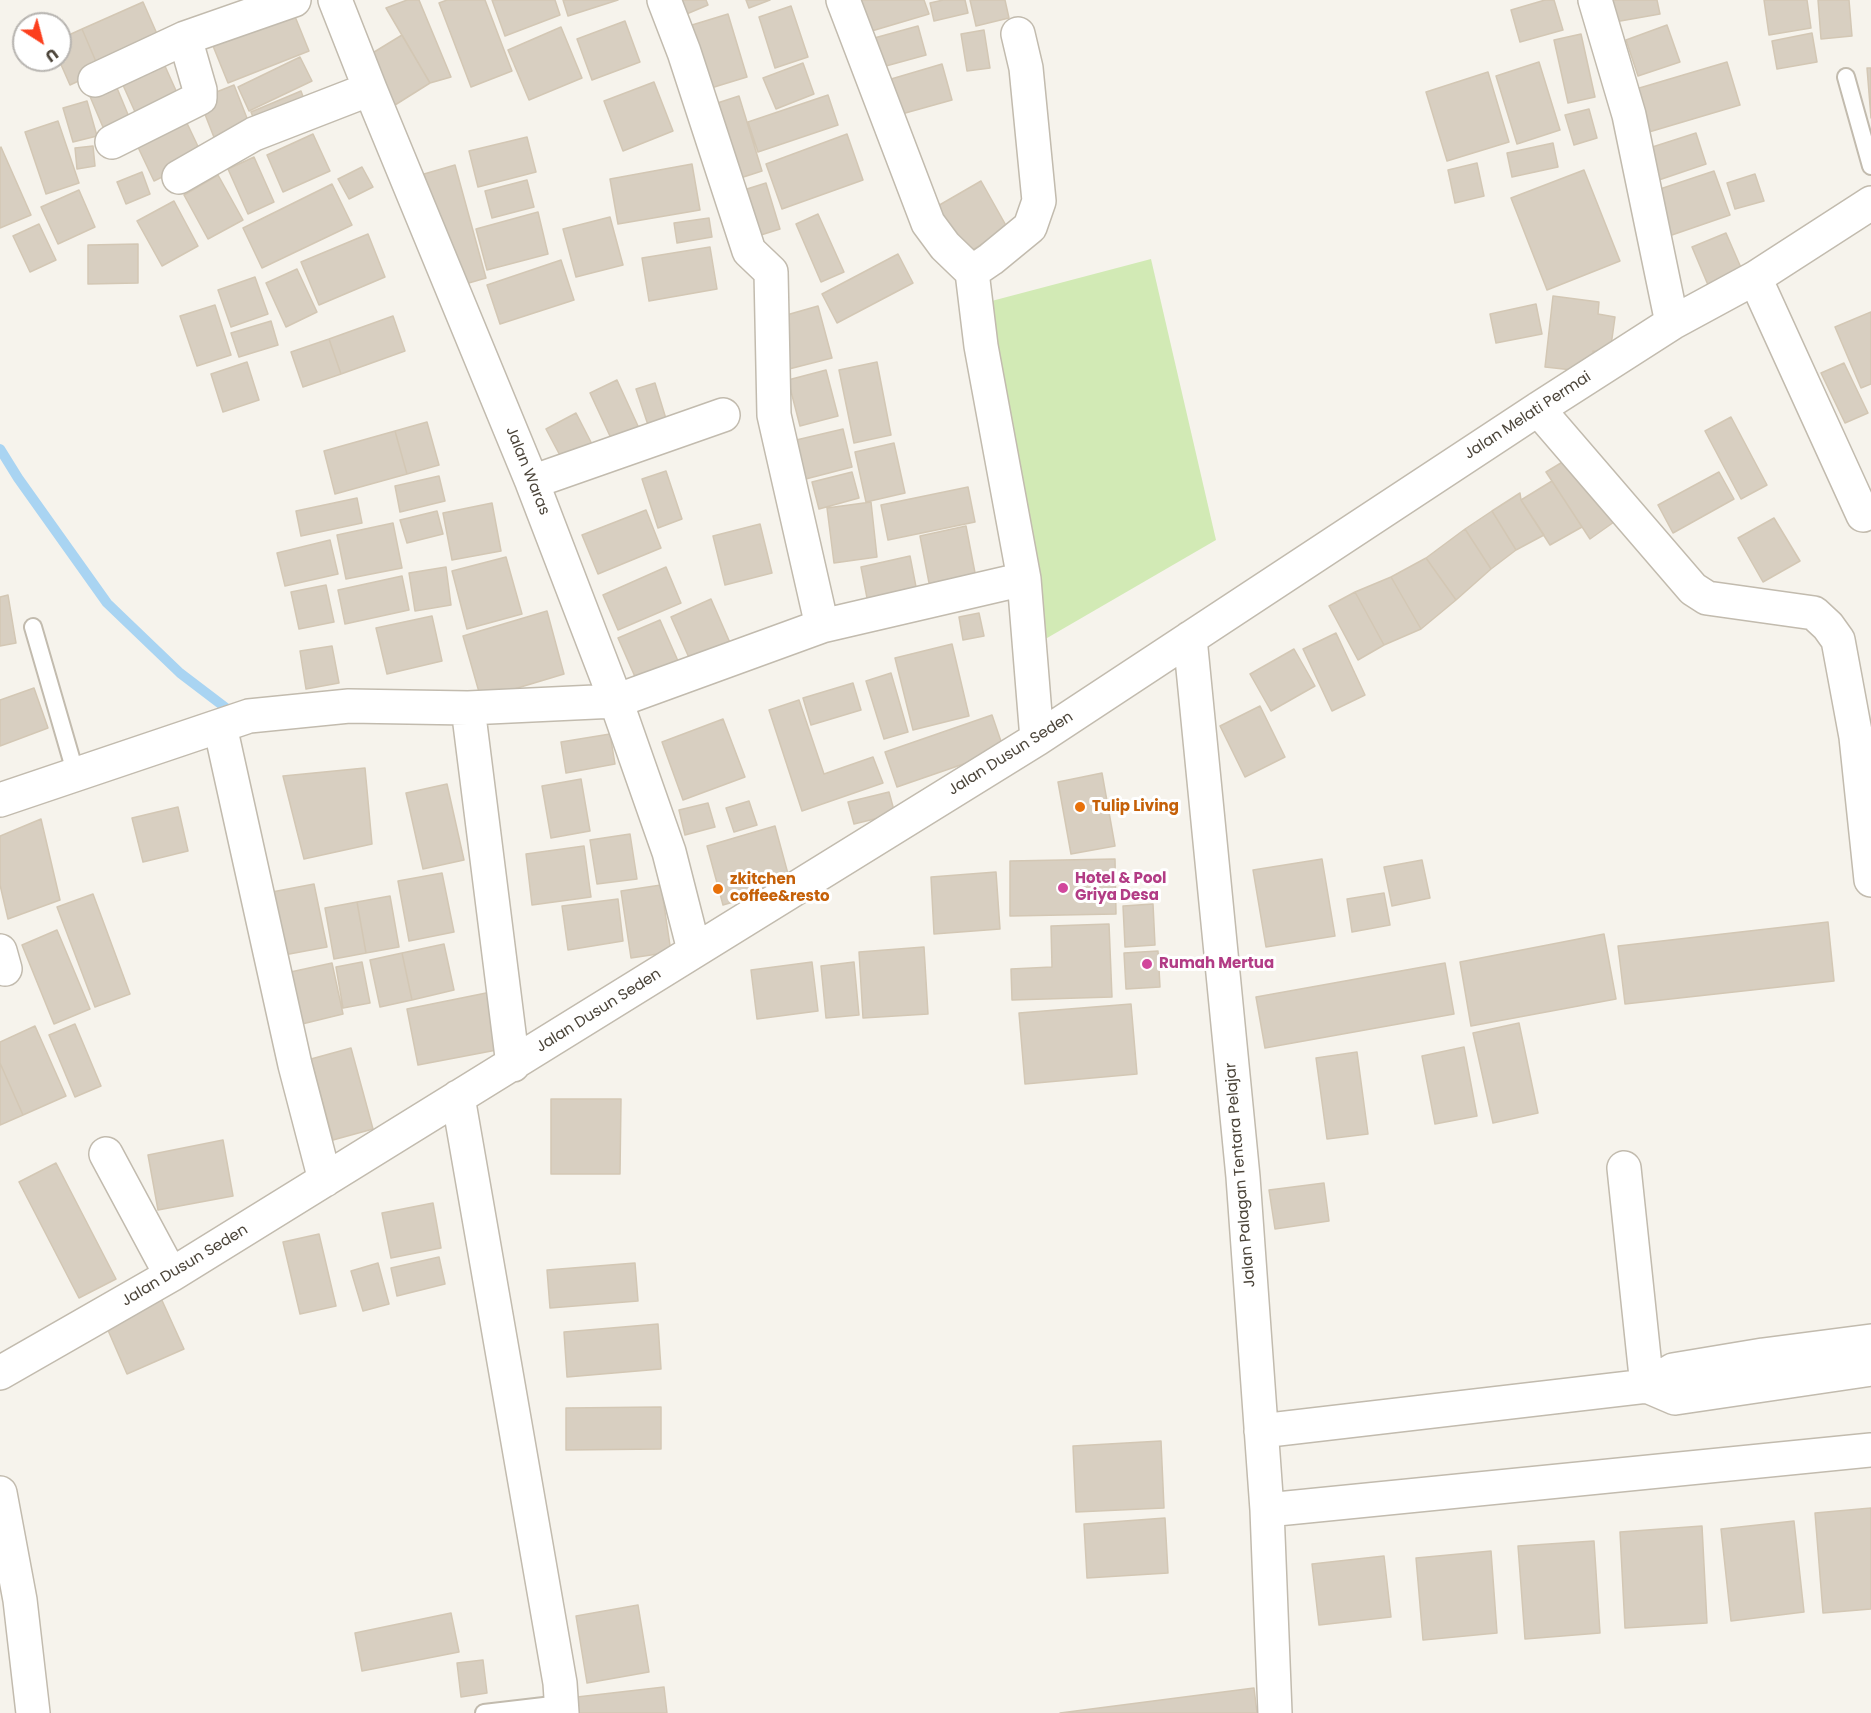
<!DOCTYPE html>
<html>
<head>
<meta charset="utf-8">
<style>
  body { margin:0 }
  #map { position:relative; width:1871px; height:1713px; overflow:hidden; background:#f6f3ec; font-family:Poppins,sans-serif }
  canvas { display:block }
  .north { position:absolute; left:12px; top:12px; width:60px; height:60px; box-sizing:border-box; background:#fff; border:2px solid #b7b4b0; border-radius:50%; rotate:144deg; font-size:16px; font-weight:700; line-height:24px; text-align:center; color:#4b4439 }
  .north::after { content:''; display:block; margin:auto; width:21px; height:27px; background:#fc3f1d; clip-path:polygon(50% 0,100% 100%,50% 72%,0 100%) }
</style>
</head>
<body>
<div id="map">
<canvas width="1871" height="1713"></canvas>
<div class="north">U</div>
</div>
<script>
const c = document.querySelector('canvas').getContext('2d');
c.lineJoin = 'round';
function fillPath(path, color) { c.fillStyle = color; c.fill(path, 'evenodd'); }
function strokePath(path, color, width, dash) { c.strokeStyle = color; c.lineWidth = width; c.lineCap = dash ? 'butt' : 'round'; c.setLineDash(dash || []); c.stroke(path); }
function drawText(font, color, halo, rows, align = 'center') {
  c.font = font + ' Poppins,sans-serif'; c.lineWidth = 6; c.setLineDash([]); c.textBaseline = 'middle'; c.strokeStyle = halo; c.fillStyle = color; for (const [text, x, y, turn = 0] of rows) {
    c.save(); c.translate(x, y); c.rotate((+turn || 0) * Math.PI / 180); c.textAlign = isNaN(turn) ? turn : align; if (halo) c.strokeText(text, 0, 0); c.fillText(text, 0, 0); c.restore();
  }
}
fillPath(new Path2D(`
  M 1151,259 L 1216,540 L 1035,645 L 984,303 Z`), '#d2eab5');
strokePath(new Path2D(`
  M 0,449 L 18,478 L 107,603 L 180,673 L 226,708 L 230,720`), '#a9d4f2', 10);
const building = new Path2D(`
  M 407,0 L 419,0 L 451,77 L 430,83 L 386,8 Z
  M 447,0 L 485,0 L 512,71 L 471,87 L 439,3 Z
  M 492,0 L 555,0 L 560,15 L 505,36 Z
  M 563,0 L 618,0 L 568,16 Z
  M 669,0 L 706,0 L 708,5 L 677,18 Z
  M 746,0 L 770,0 L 749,8 Z
  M 856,0 L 924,0 L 929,14 L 865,33 Z
  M 943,0 L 965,0 L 968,13 L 934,21 L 930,3 Z
  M 970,0 L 1005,0 L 1009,18 L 976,26 Z
  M 1545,0 L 1554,0 L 1563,30 L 1520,42 L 1511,10 Z
  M 1605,0 L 1657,0 L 1660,14 L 1609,23 Z
  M 1764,0 L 1807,0 L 1811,28 L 1769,35 Z
  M 1818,0 L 1849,0 L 1852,36 L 1821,39 Z
  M 143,2 L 161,43 L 100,71 L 82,29 Z
  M 791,6 L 808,57 L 775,68 L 759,17 Z
  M 294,14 L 309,51 L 228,83 L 213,46 Z
  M 728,14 L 747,77 L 711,88 L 692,25 Z
  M 625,21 L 640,62 L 592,80 L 577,39 Z
  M 1667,25 L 1680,62 L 1638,76 L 1626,40 Z
  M 918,26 L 926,55 L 875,69 L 867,40 Z
  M 561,27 L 582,78 L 529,100 L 508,50 Z
  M 82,29 L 100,71 L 70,85 L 59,60 L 60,39 Z
  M 984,30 L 990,68 L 967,71 L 961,34 Z
  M 1812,33 L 1817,62 L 1777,69 L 1772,41 Z
  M 1581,34 L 1595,97 L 1568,103 L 1554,40 Z
  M 402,35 L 430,83 L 395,105 L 366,57 Z
  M 160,55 L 182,104 L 140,123 L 118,74 Z
  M 300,57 L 312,81 L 249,111 L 238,87 Z
  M 1539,62 L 1560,130 L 1517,144 L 1496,76 Z
  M 1727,62 L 1740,105 L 1649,132 L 1636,89 Z
  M 803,63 L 814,94 L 776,109 L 763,78 Z
  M 942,64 L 952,100 L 891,117 L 881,82 Z
  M 1867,68 L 1871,68 L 1871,118 Z
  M 1488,72 L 1509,142 L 1447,161 L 1426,92 Z
  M 112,76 L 134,129 L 108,139 L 86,87 Z
  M 654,82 L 673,131 L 623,151 L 604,101 Z
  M 234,85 L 252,131 L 217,145 L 199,99 Z
  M 301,91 L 307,108 L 258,129 L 251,112 Z
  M 828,95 L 838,125 L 758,152 L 748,122 Z
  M 739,96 L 762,171 L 728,182 L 705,107 Z
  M 87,101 L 97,136 L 73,142 L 63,108 Z
  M 1589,109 L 1597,138 L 1574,145 L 1565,115 Z
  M 185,119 L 203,157 L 154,181 L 136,143 Z
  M 58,121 L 79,183 L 46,194 L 25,132 Z
  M 1696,133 L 1706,164 L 1653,182 L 1643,150 Z
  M 313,134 L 330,171 L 283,192 L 267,155 Z
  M 847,134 L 863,180 L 782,209 L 766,164 Z
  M 527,137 L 536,172 L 478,187 L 469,151 Z
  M 1553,143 L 1558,167 L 1512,177 L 1507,153 Z
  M 93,146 L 95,166 L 77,169 L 75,148 Z
  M 1,147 L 31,215 L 0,228 L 0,148 Z
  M 254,157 L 274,202 L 248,214 L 228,169 Z
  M 1477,163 L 1484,196 L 1455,203 L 1448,170 Z
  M 692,164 L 700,210 L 618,224 L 610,179 Z
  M 455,165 L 486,278 L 455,287 L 424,174 Z
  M 362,167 L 373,187 L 349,199 L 338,179 Z
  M 1584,170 L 1620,261 L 1547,290 L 1511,198 Z
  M 1714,171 L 1730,215 L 1669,236 L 1654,191 Z
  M 142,172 L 150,194 L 126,204 L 117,182 Z
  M 1755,174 L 1764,201 L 1735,209 L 1727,183 Z
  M 218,175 L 243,220 L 208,239 L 184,195 Z
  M 527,180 L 534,207 L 492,218 L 485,191 Z
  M 981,181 L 1008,229 L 964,255 L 936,207 Z
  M 766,183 L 780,229 L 745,240 L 731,194 Z
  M 332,184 L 352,225 L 262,268 L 243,228 Z
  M 79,190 L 95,227 L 58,244 L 41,207 Z
  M 174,201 L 198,246 L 162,266 L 137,221 Z
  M 538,212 L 548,254 L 487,270 L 476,229 Z
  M 818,214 L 844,272 L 821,282 L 796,224 Z
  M 610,217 L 623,265 L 576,277 L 563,229 Z
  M 709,218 L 712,237 L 677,243 L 674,223 Z
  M 39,224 L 56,260 L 30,272 L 13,236 Z
  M 1726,233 L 1742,270 L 1708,285 L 1692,247 Z
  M 368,234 L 385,277 L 319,305 L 301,262 Z
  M 138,244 L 138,283 L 88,284 L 88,245 Z
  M 710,247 L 717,289 L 649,301 L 642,258 Z
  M 898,254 L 913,283 L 837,323 L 822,294 Z
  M 561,260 L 574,300 L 500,324 L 487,285 Z
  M 297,269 L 317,312 L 286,327 L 266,283 Z
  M 255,277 L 268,314 L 231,327 L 218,290 Z
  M 1553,296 L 1599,302 L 1598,314 L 1615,317 L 1610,353 L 1593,351 L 1591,372 L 1545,367 Z
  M 1536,304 L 1542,334 L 1496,343 L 1490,314 Z
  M 215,305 L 231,355 L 197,366 L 180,316 Z
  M 818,306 L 832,358 L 789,369 L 776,318 Z
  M 1871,312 L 1871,384 L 1861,388 L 1835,327 Z
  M 393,316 L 405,351 L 341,374 L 329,339 Z
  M 271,321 L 278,345 L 239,357 L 231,333 Z
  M 329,339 L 341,374 L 303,387 L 291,352 Z
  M 247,362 L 259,400 L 223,412 L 211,374 Z
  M 877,362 L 891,435 L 854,443 L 839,370 Z
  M 1844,363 L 1868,413 L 1845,423 L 1821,373 Z
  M 826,370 L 838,416 L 800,426 L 788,380 Z
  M 617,380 L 643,437 L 616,449 L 590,393 Z
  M 655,383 L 667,422 L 649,428 L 636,389 Z
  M 576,413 L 594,448 L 564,463 L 546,429 Z
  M 1731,417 L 1767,485 L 1741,499 L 1705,431 Z
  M 427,422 L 439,465 L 407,474 L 395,431 Z
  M 843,429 L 852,467 L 802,480 L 792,441 Z
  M 395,431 L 407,474 L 335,494 L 324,451 Z
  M 894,443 L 905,493 L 866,502 L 855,452 Z
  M 1574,455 L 1614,522 L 1590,539 L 1546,472 Z
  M 666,471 L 682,519 L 658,528 L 642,479 Z
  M 852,472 L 859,498 L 819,509 L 812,482 Z
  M 1719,472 L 1734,499 L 1673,533 L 1658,505 Z
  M 439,476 L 445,501 L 400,512 L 395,486 Z
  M 1552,481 L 1582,527 L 1550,545 L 1521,500 Z
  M 968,487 L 975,522 L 888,540 L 881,505 Z
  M 1520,493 L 1521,500 L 1544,535 L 1516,550 L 1492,511 Z
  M 357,498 L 362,523 L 301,536 L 296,511 Z
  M 871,502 L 877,557 L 834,563 L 827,508 Z
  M 492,503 L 501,551 L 452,560 L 443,513 Z
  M 646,510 L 661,548 L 598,574 L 582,535 Z
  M 437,511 L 443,534 L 407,543 L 400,520 Z
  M 1492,511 L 1516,550 L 1491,569 L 1465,529 Z
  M 1774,518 L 1800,561 L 1763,582 L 1738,538 Z
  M 393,523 L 402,568 L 346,579 L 337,535 Z
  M 760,524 L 772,573 L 725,585 L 713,536 Z
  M 966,526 L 976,578 L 930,588 L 920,536 Z
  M 1465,529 L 1491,569 L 1456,600 L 1426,558 Z
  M 330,540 L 338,574 L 285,586 L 277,553 Z
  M 910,556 L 917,592 L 868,603 L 861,567 Z
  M 506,557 L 522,614 L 467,629 L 452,571 Z
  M 1426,558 L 1456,600 L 1421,629 L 1391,577 Z
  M 446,567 L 451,605 L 415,611 L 409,573 Z
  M 666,567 L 681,603 L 618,630 L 603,595 Z
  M 402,576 L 409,610 L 345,624 L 338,590 Z
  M 1391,577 L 1421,629 L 1384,645 L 1355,592 Z
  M 326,585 L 334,622 L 299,629 L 291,592 Z
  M 1355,592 L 1384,645 L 1358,660 L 1329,606 Z
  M 8,595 L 16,643 L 0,646 L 0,597 Z
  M 711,599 L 734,652 L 694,669 L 671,617 Z
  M 547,611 L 564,674 L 481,699 L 463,636 Z
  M 979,613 L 984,636 L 963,640 L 959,617 Z
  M 432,616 L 442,661 L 387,674 L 376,628 Z
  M 660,620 L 678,661 L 636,679 L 618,638 Z
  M 1336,633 L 1365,695 L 1332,711 L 1303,649 Z
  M 952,644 L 969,716 L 913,730 L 895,658 Z
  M 332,646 L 339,683 L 306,689 L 300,651 Z
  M 1294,649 L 1315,686 L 1271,711 L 1250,674 Z
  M 891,673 L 908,732 L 884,739 L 866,681 Z
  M 853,683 L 861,710 L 811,725 L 803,698 Z
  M 34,688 L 48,728 L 0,746 L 0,700 Z
  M 799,700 L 824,774 L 873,757 L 883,783 L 802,811 L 769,710 Z
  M 1260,706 L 1285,757 L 1245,777 L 1220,726 Z
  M 992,715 L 1004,750 L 897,787 L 885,752 Z
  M 723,719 L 745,777 L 683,800 L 662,742 Z
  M 610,734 L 615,764 L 566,773 L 561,742 Z
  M 365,768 L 372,844 L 304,859 L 283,776 Z
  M 1102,773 L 1115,846 L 1071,854 L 1058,782 Z
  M 581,779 L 590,831 L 551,838 L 542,786 Z
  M 447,784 L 464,860 L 423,869 L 406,793 Z
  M 889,792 L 895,814 L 854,824 L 848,802 Z
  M 749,801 L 757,825 L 734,832 L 726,808 Z
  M 708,803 L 715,827 L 685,835 L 679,810 Z
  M 178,807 L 188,851 L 143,862 L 132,818 Z
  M 41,819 L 60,900 L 8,919 L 0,885 L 0,836 Z
  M 775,826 L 791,885 L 723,905 L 707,846 Z
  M 630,834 L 637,879 L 597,884 L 590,840 Z
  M 584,846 L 591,897 L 532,905 L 526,854 Z
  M 1115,859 L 1116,914 L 1010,916 L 1010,861 Z
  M 1322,859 L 1335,936 L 1266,947 L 1253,870 Z
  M 1422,860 L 1430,898 L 1392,906 L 1384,867 Z
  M 996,872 L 1000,929 L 934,934 L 931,877 Z
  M 442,873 L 454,932 L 409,941 L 398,881 Z
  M 314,884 L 327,947 L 284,955 L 272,892 Z
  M 661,885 L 671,952 L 631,958 L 621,891 Z
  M 1384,893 L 1390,925 L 1352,932 L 1347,899 Z
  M 93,894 L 130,994 L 95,1007 L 57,907 Z
  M 390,896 L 399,947 L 366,953 L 357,902 Z
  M 618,899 L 623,941 L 568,950 L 562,906 Z
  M 357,902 L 366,953 L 334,959 L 325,908 Z
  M 1153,904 L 1155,945 L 1125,947 L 1123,906 Z
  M 1828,922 L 1834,981 L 1625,1004 L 1618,946 Z
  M 1109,924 L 1112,997 L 1012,1000 L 1011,969 L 1052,967 L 1051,926 Z
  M 57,930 L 90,1009 L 54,1024 L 22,945 Z
  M 1604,934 L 1616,999 L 1471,1026 L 1460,962 Z
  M 444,944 L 454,990 L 412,1000 L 402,953 Z
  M 924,947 L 928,1014 L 863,1018 L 859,952 Z
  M 1158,951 L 1160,987 L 1126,989 L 1124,953 Z
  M 402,953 L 412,1000 L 380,1007 L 370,960 Z
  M 362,962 L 370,1003 L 343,1008 L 336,967 Z
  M 812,962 L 818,1011 L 757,1019 L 751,970 Z
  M 854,962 L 859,1015 L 826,1018 L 821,966 Z
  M 332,963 L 343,1014 L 298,1025 L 286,973 Z
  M 1445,963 L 1454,1014 L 1265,1048 L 1256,997 Z
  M 491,992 L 502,1049 L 418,1065 L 407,1009 Z
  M 1131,1004 L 1137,1074 L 1025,1084 L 1019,1013 Z
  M 1519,1023 L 1538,1113 L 1493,1123 L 1473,1033 Z
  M 75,1024 L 101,1086 L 75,1097 L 49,1035 Z
  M 35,1026 L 66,1096 L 23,1115 L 0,1063 L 0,1042 Z
  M 1464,1047 L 1477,1116 L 1435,1124 L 1422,1056 Z
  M 351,1048 L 373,1129 L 333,1140 L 311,1059 Z
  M 1357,1052 L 1368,1134 L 1327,1139 L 1316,1058 Z
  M 0,1063 L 23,1115 L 0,1125 Z
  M 551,1099 L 621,1099 L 620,1174 L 551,1174 Z
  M 223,1140 L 233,1196 L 158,1210 L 148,1155 Z
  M 56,1163 L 116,1279 L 79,1298 L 19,1182 Z
  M 1324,1183 L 1329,1221 L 1275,1229 L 1269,1190 Z
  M 433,1203 L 441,1248 L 391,1258 L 382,1213 Z
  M 319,1234 L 336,1306 L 300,1314 L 283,1242 Z
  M 439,1257 L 445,1284 L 397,1296 L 391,1268 Z
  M 378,1263 L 389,1304 L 363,1311 L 351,1271 Z
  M 635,1263 L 638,1301 L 550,1308 L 547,1270 Z
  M 160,1296 L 184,1349 L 127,1374 L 104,1321 Z
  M 658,1324 L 661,1369 L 567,1377 L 564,1332 Z
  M 661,1407 L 661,1449 L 566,1450 L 566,1408 Z
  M 1161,1441 L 1164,1508 L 1076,1512 L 1073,1446 Z
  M 1871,1508 L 1871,1609 L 1823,1613 L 1815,1513 Z
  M 1165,1518 L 1168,1573 L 1087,1578 L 1084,1524 Z
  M 1794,1521 L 1804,1612 L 1731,1621 L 1721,1529 Z
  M 1702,1526 L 1707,1623 L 1625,1628 L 1620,1532 Z
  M 1594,1541 L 1600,1633 L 1525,1639 L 1518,1546 Z
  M 1491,1551 L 1497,1633 L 1423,1640 L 1416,1558 Z
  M 1384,1556 L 1391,1617 L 1319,1625 L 1312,1564 Z
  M 638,1605 L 649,1672 L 587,1683 L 576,1616 Z
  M 451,1613 L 459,1652 L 362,1671 L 355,1633 Z
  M 483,1660 L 487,1693 L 461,1697 L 457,1663 Z
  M 664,1687 L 667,1713 L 579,1713 L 577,1697 Z
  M 1254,1688 L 1257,1713 L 1060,1713 Z`);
fillPath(building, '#d8cfc1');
strokePath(building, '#d3c7b4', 1.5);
const lane = new Path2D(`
  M 1846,77 L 1871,166
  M 33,627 L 76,775
  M 484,1713 L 561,1704`);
const street = new Path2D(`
  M 335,0 L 370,89 L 532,482 L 616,701 L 669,852 L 694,950
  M 843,0 L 928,223 L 945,246 L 972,272 L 981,346 L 1024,579 L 1037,739
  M 1595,0 L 1629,115 L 1672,323
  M 95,80 L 185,38 L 294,0
  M 112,142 L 200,98 L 200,90 L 185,38
  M 179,177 L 254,134 L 370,89
  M 972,272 L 991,259 L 1030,227 L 1039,201 L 1026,68 L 1018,34
  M 1755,278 L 1863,515
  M 1538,409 L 1693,589 L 1707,598 L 1814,613 L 1828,626 L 1838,640 L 1856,737 L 1871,880
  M 532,482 L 723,415
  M 822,626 L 1024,579
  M 1190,638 L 1243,1177 L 1267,1510 L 1275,1713
  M 468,708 L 513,1065
  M 220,726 L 295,1065 L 325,1180
  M 0,800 L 249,716 L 349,706 L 468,708 L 616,701 L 822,626 L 774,415 L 771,272 L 749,251 L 684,52 L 664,0
  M 0,951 L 5,969
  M 458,1097 L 560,1683 L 562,1713
  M 106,1154 L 171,1275
  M 1624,1168 L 1647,1386
  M 0,1373 L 171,1275 L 1037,739 L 1538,409 L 1672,323 L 1755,278 L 1871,203
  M 1647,1386 L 1675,1398 L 1871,1369
  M 1261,1431 L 1647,1386 L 1673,1370 L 1763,1355 L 1871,1341
  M 0,1493 L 20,1600 L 33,1713
  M 1267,1510 L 1871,1450`);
strokePath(lane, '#c2bbae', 20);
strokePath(street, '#c2bbae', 36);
strokePath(lane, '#fff', 16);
strokePath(street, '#fff', 33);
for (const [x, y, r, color] of [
  [1080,807,6,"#e8710a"],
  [1063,888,6,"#d1479c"],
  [718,889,6,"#e8710a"],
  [1147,964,6,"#d1479c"]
]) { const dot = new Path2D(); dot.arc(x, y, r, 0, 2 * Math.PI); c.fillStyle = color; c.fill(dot); strokePath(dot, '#fff', 2); }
drawText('15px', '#4b4439', '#fff', [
  ["Jalan Melati Permai",1528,416,-33],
  ["Jalan Waras",527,471,68],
  ["Jalan Dusun Seden",1011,754,-32],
  ["Jalan Dusun Seden",599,1011,-32],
  ["Jalan Palagan Tentara Pelajar",1241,1175,-95],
  ["Jalan Dusun Seden",185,1266,-31]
]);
drawText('bold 15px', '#c56008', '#fff', [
  ["Tulip Living",1092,807],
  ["zkitchen",730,880],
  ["coffee&resto",730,897]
], 'left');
drawText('bold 15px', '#b23c85', '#fff', [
  ["Hotel & Pool",1075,879],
  ["Griya Desa",1075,896],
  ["Rumah Mertua",1159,964]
], 'left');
</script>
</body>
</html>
